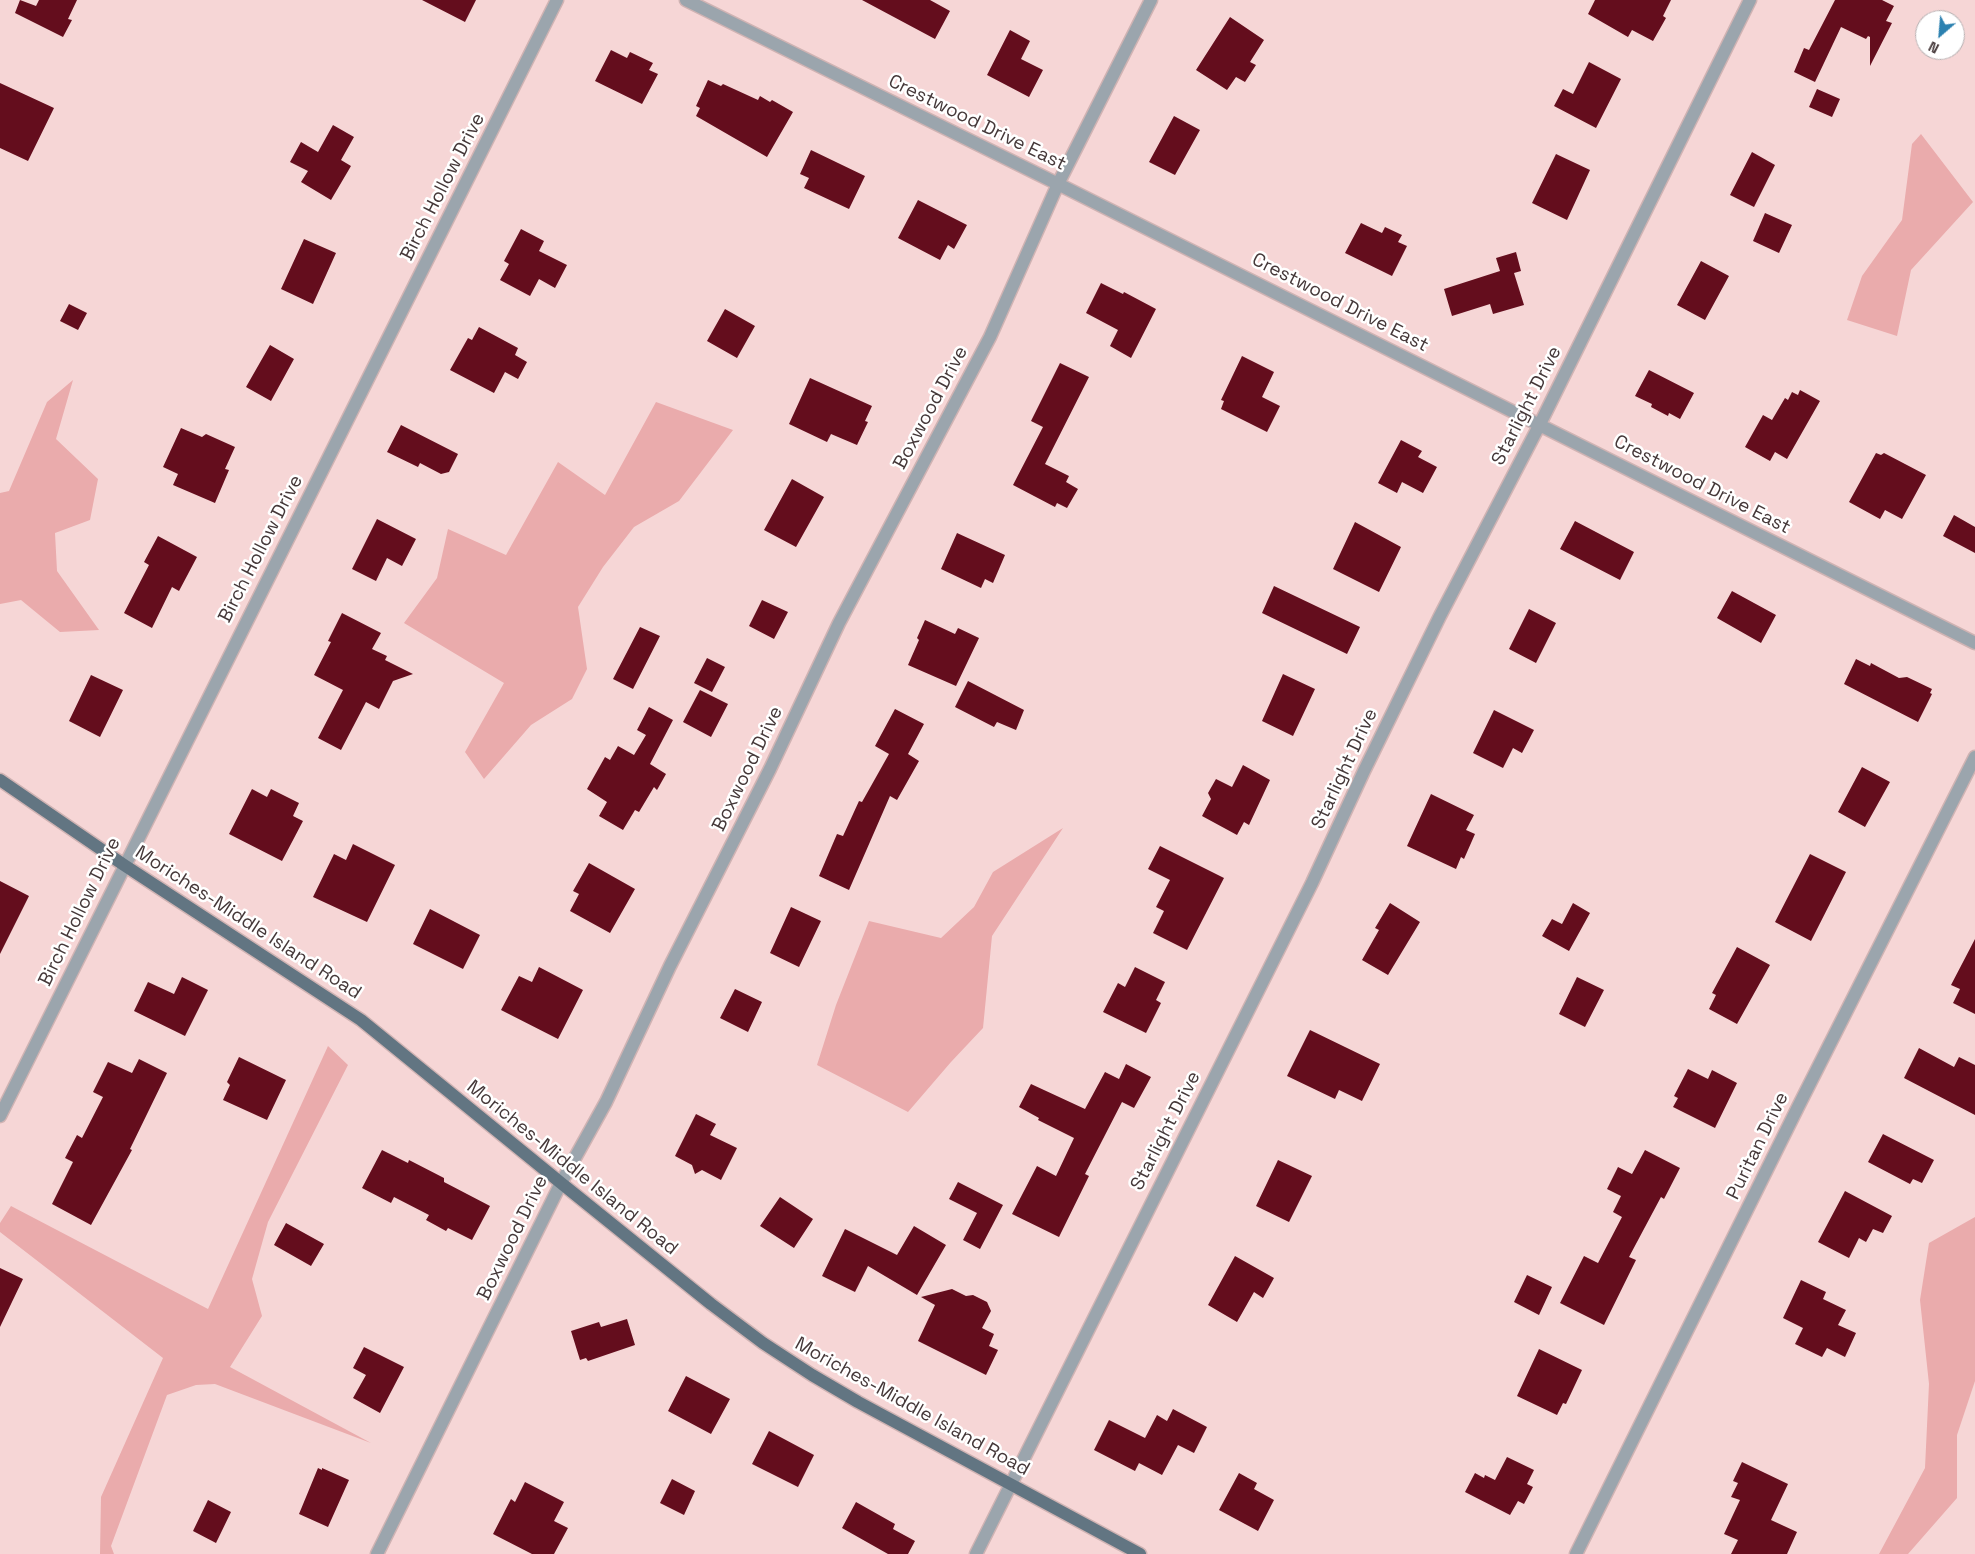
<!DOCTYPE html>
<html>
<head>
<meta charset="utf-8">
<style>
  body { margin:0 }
  #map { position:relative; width:1975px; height:1554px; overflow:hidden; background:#f6d6d6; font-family:"Space Grotesk",sans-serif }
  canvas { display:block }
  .north { position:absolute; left:1915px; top:10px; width:50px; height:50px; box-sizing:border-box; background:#fff; border:1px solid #b5afb0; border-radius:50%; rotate:207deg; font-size:14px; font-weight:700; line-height:20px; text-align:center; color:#453839 }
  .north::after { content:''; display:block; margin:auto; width:18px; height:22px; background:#2c81b0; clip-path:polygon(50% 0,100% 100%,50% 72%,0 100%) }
</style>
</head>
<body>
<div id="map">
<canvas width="1975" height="1554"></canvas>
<div class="north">N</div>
</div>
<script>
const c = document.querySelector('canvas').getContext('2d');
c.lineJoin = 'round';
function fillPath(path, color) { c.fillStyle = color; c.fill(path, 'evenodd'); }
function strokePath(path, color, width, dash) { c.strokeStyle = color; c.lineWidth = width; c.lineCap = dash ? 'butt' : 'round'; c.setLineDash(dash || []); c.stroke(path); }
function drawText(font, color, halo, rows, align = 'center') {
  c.font = font + ' "Space Grotesk",sans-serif'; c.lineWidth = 5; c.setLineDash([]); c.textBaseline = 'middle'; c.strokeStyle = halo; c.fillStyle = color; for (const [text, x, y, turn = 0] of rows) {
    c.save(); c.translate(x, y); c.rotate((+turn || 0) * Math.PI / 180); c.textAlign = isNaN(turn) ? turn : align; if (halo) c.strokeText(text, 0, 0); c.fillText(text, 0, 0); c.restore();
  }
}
fillPath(new Path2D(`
  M 1921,134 L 1973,202 L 1911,270 L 1897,336 L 1847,320 L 1862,276 L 1902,220 L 1912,144 Z
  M 73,380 L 56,439 L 98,479 L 90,520 L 55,533 L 57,571 L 99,630 L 60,632 L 21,600 L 0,604 L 0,493 L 9,491 L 47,402 Z
  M 656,402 L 733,430 L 679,501 L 634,527 L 603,567 L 578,607 L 587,669 L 572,699 L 531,725 L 484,779 L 465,752 L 504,683 L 404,623 L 437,578 L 448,529 L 506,555 L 558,462 L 605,495 Z
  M 1063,828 L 992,936 L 983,1028 L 951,1062 L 908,1112 L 817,1065 L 836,1005 L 869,921 L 941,938 L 974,907 L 993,872 Z
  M 328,1046 L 348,1065 L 268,1222 L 252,1279 L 262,1316 L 230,1367 L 371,1443 L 215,1384 L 196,1385 L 167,1395 L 111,1546 L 114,1554 L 100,1554 L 101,1497 L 163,1358 L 0,1232 L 0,1223 L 11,1206 L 208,1309 Z
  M 1975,1217 L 1975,1381 L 1957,1435 L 1957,1498 L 1908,1554 L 1879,1554 L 1925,1468 L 1929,1384 L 1920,1300 L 1929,1243 Z`), '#eaabac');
fillPath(new Path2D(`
  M 20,0 L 36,6 L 39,0 L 77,0 L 68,19 L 72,20 L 63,37 L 15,13 Z
  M 422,0 L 476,0 L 465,22 Z
  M 862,0 L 930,0 L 950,11 L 935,39 Z
  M 1595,0 L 1671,0 L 1663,16 L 1666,18 L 1653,41 L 1632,30 L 1628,37 L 1588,14 Z
  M 1835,0 L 1882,0 L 1894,6 L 1886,21 L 1892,23 L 1870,66 L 1870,37 L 1868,36 L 1866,39 L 1841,27 L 1815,82 L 1794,72 L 1804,48 L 1809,50 Z
  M 1230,17 L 1264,40 L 1250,62 L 1256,65 L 1245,82 L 1236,77 L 1227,90 L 1196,70 Z
  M 1010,30 L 1030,41 L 1021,59 L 1043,70 L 1029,97 L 987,75 Z
  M 611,50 L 627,58 L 630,52 L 653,63 L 649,70 L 658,74 L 642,104 L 595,81 Z
  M 1589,62 L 1621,79 L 1596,128 L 1554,106 L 1563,89 L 1573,94 Z
  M 708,80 L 721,86 L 723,84 L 758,100 L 760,96 L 770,102 L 772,100 L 793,112 L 767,157 L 696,116 L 700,108 L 696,106 Z
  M 0,83 L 54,108 L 28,161 L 0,148 Z
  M 1817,89 L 1840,99 L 1832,117 L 1809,107 Z
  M 1174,116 L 1200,130 L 1175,175 L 1149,162 Z
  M 333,125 L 354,137 L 341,160 L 351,166 L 331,200 L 301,182 L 308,171 L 290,162 L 301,142 L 318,152 Z
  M 811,150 L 865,176 L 849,209 L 804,188 L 809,178 L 800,174 Z
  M 1752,152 L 1775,165 L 1754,207 L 1730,195 Z
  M 1556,154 L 1590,170 L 1567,220 L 1532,203 Z
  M 918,200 L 967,225 L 954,249 L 948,245 L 940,260 L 898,238 Z
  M 1765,213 L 1792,225 L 1779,253 L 1753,241 Z
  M 1361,223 L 1382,233 L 1385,227 L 1402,235 L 1398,242 L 1407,246 L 1392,276 L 1345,253 Z
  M 521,229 L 544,241 L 539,251 L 567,265 L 555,288 L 539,279 L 530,296 L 500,280 L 509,264 L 504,261 Z
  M 304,239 L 336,253 L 313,304 L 281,289 Z
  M 1516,252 L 1521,271 L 1514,273 L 1524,305 L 1493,314 L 1490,304 L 1452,316 L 1444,289 L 1500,271 L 1496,258 Z
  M 1701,261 L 1729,276 L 1705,320 L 1677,305 Z
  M 1101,283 L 1123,294 L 1124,292 L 1156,309 L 1131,358 L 1110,346 L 1118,330 L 1086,313 Z
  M 69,304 L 87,313 L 78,330 L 60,321 Z
  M 725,309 L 755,326 L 737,358 L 707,341 Z
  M 479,327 L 518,348 L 515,355 L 527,362 L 518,379 L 505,372 L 494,393 L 450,370 L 468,338 L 472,340 Z
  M 270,345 L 294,359 L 271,401 L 246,387 Z
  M 1242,356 L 1274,372 L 1262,397 L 1280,406 L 1267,432 L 1221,409 L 1224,401 L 1221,400 Z
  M 1060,363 L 1089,377 L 1045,464 L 1069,476 L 1066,482 L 1078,489 L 1067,508 L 1057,503 L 1055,507 L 1013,485 L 1043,427 L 1031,421 Z
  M 1649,370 L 1694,393 L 1680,419 L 1669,413 L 1668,416 L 1651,407 L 1652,404 L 1635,396 Z
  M 810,378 L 872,406 L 865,421 L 868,422 L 857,445 L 831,434 L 827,442 L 789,424 Z
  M 1800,390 L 1820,401 L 1787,459 L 1775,452 L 1770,461 L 1745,447 L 1763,415 L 1772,420 L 1785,398 L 1788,400 L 1792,392 L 1798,395 Z
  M 401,425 L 458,454 L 449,472 L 441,474 L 420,463 L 418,467 L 387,452 Z
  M 181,428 L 202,437 L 206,434 L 235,447 L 225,469 L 229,470 L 215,503 L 173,485 L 178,474 L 163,467 Z
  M 1401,440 L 1422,451 L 1418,457 L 1437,467 L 1423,493 L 1402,482 L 1397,493 L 1378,483 Z
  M 1876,453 L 1881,455 L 1884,453 L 1926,475 L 1902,519 L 1885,510 L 1880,519 L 1849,502 Z
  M 792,479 L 824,497 L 796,547 L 764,530 Z
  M 1954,515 L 1975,527 L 1975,553 L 1943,536 Z
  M 377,519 L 416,539 L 402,566 L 387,558 L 376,581 L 352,569 Z
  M 1575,521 L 1634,552 L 1620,580 L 1560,549 Z
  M 1355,522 L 1401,547 L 1379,592 L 1333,569 Z
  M 957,533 L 1005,555 L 993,583 L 985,579 L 981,588 L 941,569 Z
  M 158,536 L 197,557 L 179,591 L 172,587 L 152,628 L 124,613 L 149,565 L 144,562 Z
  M 1274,586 L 1360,627 L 1347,654 L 1262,613 Z
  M 1732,591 L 1776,615 L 1761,643 L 1717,618 Z
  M 762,600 L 788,612 L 774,639 L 749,626 Z
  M 1529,609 L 1556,623 L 1536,663 L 1509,649 Z
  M 342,613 L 381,633 L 372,649 L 387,656 L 385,660 L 413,674 L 393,681 L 379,709 L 366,702 L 341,750 L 318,738 L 343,690 L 314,675 L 331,642 L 328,641 Z
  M 925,620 L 955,634 L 958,628 L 979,638 L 956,686 L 908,665 L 919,640 L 917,638 Z
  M 640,627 L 660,636 L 633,689 L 613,679 Z
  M 707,658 L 725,667 L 712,692 L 694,683 Z
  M 1856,659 L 1870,666 L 1871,663 L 1899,678 L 1907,677 L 1932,689 L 1930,693 L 1932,694 L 1918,722 L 1844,684 Z
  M 1283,674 L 1315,689 L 1293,736 L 1262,721 Z
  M 91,675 L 123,690 L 100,737 L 69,721 Z
  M 968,681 L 1024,710 L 1016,730 L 997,722 L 994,727 L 955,707 Z
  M 700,690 L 728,704 L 711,737 L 683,722 Z
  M 649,707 L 673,720 L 650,764 L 666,774 L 657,790 L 654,787 L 639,812 L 635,810 L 623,830 L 599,816 L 607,802 L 587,789 L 605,757 L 615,763 L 610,760 L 618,746 L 634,755 L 646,735 L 637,730 Z
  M 895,709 L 924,724 L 908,754 L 919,761 L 897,800 L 890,796 L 849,890 L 819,876 L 837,834 L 843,836 L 859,801 L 862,802 L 889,754 L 875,746 Z
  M 1494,710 L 1534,730 L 1522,753 L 1513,748 L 1503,768 L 1473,753 Z
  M 1243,765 L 1270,780 L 1249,825 L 1244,822 L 1237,835 L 1202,816 L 1211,799 L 1208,793 L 1216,779 L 1232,787 Z
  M 1862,767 L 1890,782 L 1865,827 L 1838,812 Z
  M 252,789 L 267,797 L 271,789 L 299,803 L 293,816 L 303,821 L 282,861 L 229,834 Z
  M 1431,794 L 1474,815 L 1466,830 L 1475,834 L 1464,859 L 1461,857 L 1456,869 L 1407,846 Z
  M 353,844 L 395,865 L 367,922 L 313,897 L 334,854 L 346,860 Z
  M 1160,846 L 1224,878 L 1187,950 L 1153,933 L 1164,911 L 1156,907 L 1170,880 L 1148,869 Z
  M 1810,854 L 1846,872 L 1811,941 L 1775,922 Z
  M 589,863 L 635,889 L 610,933 L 570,911 L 579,894 L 573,891 Z
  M 0,881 L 29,896 L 0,954 Z
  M 1390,903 L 1420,922 L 1388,975 L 1362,960 L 1379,930 L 1375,928 Z
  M 1573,903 L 1590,913 L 1569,951 L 1542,936 L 1552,919 L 1562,924 Z
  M 791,907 L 821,921 L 799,967 L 770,953 Z
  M 430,909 L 480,935 L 463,969 L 413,944 Z
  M 1975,939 L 1975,1014 L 1953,1003 L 1960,989 L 1951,985 Z
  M 1737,947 L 1770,965 L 1737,1024 L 1709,1009 L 1716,995 L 1712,993 Z
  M 539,967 L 583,990 L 558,1039 L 501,1010 L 519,976 L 532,982 Z
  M 1135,967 L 1165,982 L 1156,1000 L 1161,1003 L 1146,1033 L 1103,1012 L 1118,983 L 1125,987 Z
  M 182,977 L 208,990 L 185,1036 L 134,1011 L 148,982 L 174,994 Z
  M 1577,977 L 1604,990 L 1585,1027 L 1559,1014 Z
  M 735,989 L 762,1002 L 748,1032 L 720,1018 Z
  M 1310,1030 L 1380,1064 L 1362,1101 L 1339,1090 L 1335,1099 L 1287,1076 Z
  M 1919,1048 L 1954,1067 L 1959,1057 L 1975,1065 L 1975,1115 L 1904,1078 Z
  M 239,1057 L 286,1080 L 267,1120 L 223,1100 L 230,1085 L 227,1082 Z
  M 139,1059 L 167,1073 L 130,1149 L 132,1150 L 91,1225 L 52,1204 L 73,1162 L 65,1158 L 77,1135 L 82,1138 L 103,1097 L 93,1092 L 108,1062 L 132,1073 Z
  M 1126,1064 L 1151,1077 L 1134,1108 L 1122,1102 L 1085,1174 L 1089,1176 L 1059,1237 L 1012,1214 L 1037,1166 L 1056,1176 L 1074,1138 L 1038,1120 L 1039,1118 L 1019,1107 L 1031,1084 L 1085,1109 L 1105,1072 L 1119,1079 Z
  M 1688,1069 L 1708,1079 L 1712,1070 L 1737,1083 L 1715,1128 L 1673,1107 L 1678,1098 L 1674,1096 Z
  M 696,1114 L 716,1124 L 710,1135 L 737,1148 L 721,1180 L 702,1170 L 695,1174 L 692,1165 L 675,1156 Z
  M 1883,1134 L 1934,1160 L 1922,1183 L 1913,1179 L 1910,1184 L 1868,1162 Z
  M 382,1150 L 408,1163 L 409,1160 L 444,1178 L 444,1182 L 490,1206 L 472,1240 L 448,1228 L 446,1231 L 426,1220 L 429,1215 L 394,1197 L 391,1203 L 362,1188 Z
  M 1645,1150 L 1680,1168 L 1664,1199 L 1661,1197 L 1629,1257 L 1636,1260 L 1604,1325 L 1560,1303 L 1584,1256 L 1598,1263 L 1622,1217 L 1613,1212 L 1621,1196 L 1607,1189 L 1618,1167 L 1632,1174 Z
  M 1278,1160 L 1312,1176 L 1289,1222 L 1256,1206 Z
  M 958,1182 L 1003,1205 L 980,1249 L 963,1240 L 977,1213 L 949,1199 Z
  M 1845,1191 L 1892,1216 L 1883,1233 L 1873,1229 L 1866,1242 L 1859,1238 L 1849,1258 L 1818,1242 Z
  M 780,1197 L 813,1219 L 794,1248 L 760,1226 Z
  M 286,1223 L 324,1244 L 311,1266 L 274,1245 Z
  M 914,1226 L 946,1245 L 917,1295 L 868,1266 L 855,1292 L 822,1276 L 845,1229 L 897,1255 Z
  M 1235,1256 L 1274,1278 L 1263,1298 L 1254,1292 L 1237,1322 L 1208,1305 Z
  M 0,1268 L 23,1279 L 0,1327 Z
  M 1527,1275 L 1552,1287 L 1539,1315 L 1514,1302 Z
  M 1801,1280 L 1826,1292 L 1823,1299 L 1846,1310 L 1838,1325 L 1856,1333 L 1845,1357 L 1827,1348 L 1822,1357 L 1795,1344 L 1803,1328 L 1783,1318 Z
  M 952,1289 L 966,1296 L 973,1295 L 987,1302 L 991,1311 L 982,1328 L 994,1334 L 989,1346 L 998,1350 L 986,1375 L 918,1341 L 935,1305 L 921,1297 Z
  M 627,1319 L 635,1345 L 588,1361 L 586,1358 L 580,1360 L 571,1331 L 599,1322 L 601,1327 Z
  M 364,1347 L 404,1367 L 380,1413 L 353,1398 L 366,1375 L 353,1368 Z
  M 1539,1349 L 1582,1370 L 1566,1404 L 1563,1403 L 1557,1415 L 1517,1396 Z
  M 686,1376 L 730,1399 L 711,1434 L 668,1411 Z
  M 1173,1409 L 1207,1427 L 1194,1453 L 1178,1445 L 1162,1475 L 1139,1463 L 1135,1471 L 1094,1450 L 1109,1420 L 1145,1438 L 1157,1415 L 1167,1421 Z
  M 769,1431 L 814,1455 L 798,1487 L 752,1464 Z
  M 1507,1457 L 1534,1470 L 1527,1484 L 1533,1487 L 1524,1504 L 1518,1501 L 1510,1515 L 1465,1492 L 1475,1473 L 1484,1478 L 1485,1475 L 1495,1480 Z
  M 1742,1462 L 1788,1484 L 1771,1520 L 1797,1532 L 1787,1554 L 1731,1554 L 1738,1540 L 1724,1534 L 1740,1500 L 1731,1497 L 1738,1483 L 1733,1481 Z
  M 318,1468 L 322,1470 L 322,1468 L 349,1480 L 328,1527 L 299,1514 Z
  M 1239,1473 L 1257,1483 L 1254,1489 L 1274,1500 L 1258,1531 L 1219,1510 Z
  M 672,1479 L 695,1491 L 684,1515 L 660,1503 Z
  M 525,1482 L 564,1502 L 554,1521 L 568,1528 L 554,1554 L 532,1554 L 493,1534 L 511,1499 L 515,1502 Z
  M 208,1500 L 231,1512 L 216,1543 L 193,1531 Z
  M 856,1502 L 895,1524 L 893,1529 L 915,1541 L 908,1554 L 888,1554 L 842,1528 Z`), '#640d1d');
const minor = new Path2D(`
  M 686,0 L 1058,184 L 1975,643
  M 0,1116 L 557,0
  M 377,1554 L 561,1183 L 606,1102 L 670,966 L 770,769 L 839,623 L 990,337 L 1058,184 L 1151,0
  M 976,1554 L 1312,883 L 1364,771 L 1440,616 L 1540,424 L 1750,0
  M 1576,1554 L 1798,1107 L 1975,757`);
const major = new Path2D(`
  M 0,780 L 124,865 L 361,1020 L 561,1183 L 711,1304 L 763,1343 L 812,1375 L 858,1402 L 1140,1554`);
strokePath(minor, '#cfb3b3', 15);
strokePath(major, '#cfb3b3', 15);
strokePath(minor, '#9ba5ad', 12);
strokePath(major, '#627582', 12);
drawText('19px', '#453839', '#fff', [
  ["Crestwood Drive East",977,123,26],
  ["Birch Hollow Drive",443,187,-63],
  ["Crestwood Drive East",1340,303,27],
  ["Starlight Drive",1527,406,-63],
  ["Boxwood Drive",931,408,-62],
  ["Crestwood Drive East",1702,485,27],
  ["Birch Hollow Drive",261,549,-63],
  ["Boxwood Drive",748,769,-64],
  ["Starlight Drive",1345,769,-65],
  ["Birch Hollow Drive",80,912,-64],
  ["Moriches-Middle Island Road",248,923,33],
  ["Starlight Drive",1166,1131,-63],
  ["Puritan Drive",1758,1146,-64],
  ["Moriches-Middle Island Road",572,1168,39],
  ["Boxwood Drive",513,1238,-64],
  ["Moriches-Middle Island Road",912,1407,29]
]);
</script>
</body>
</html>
